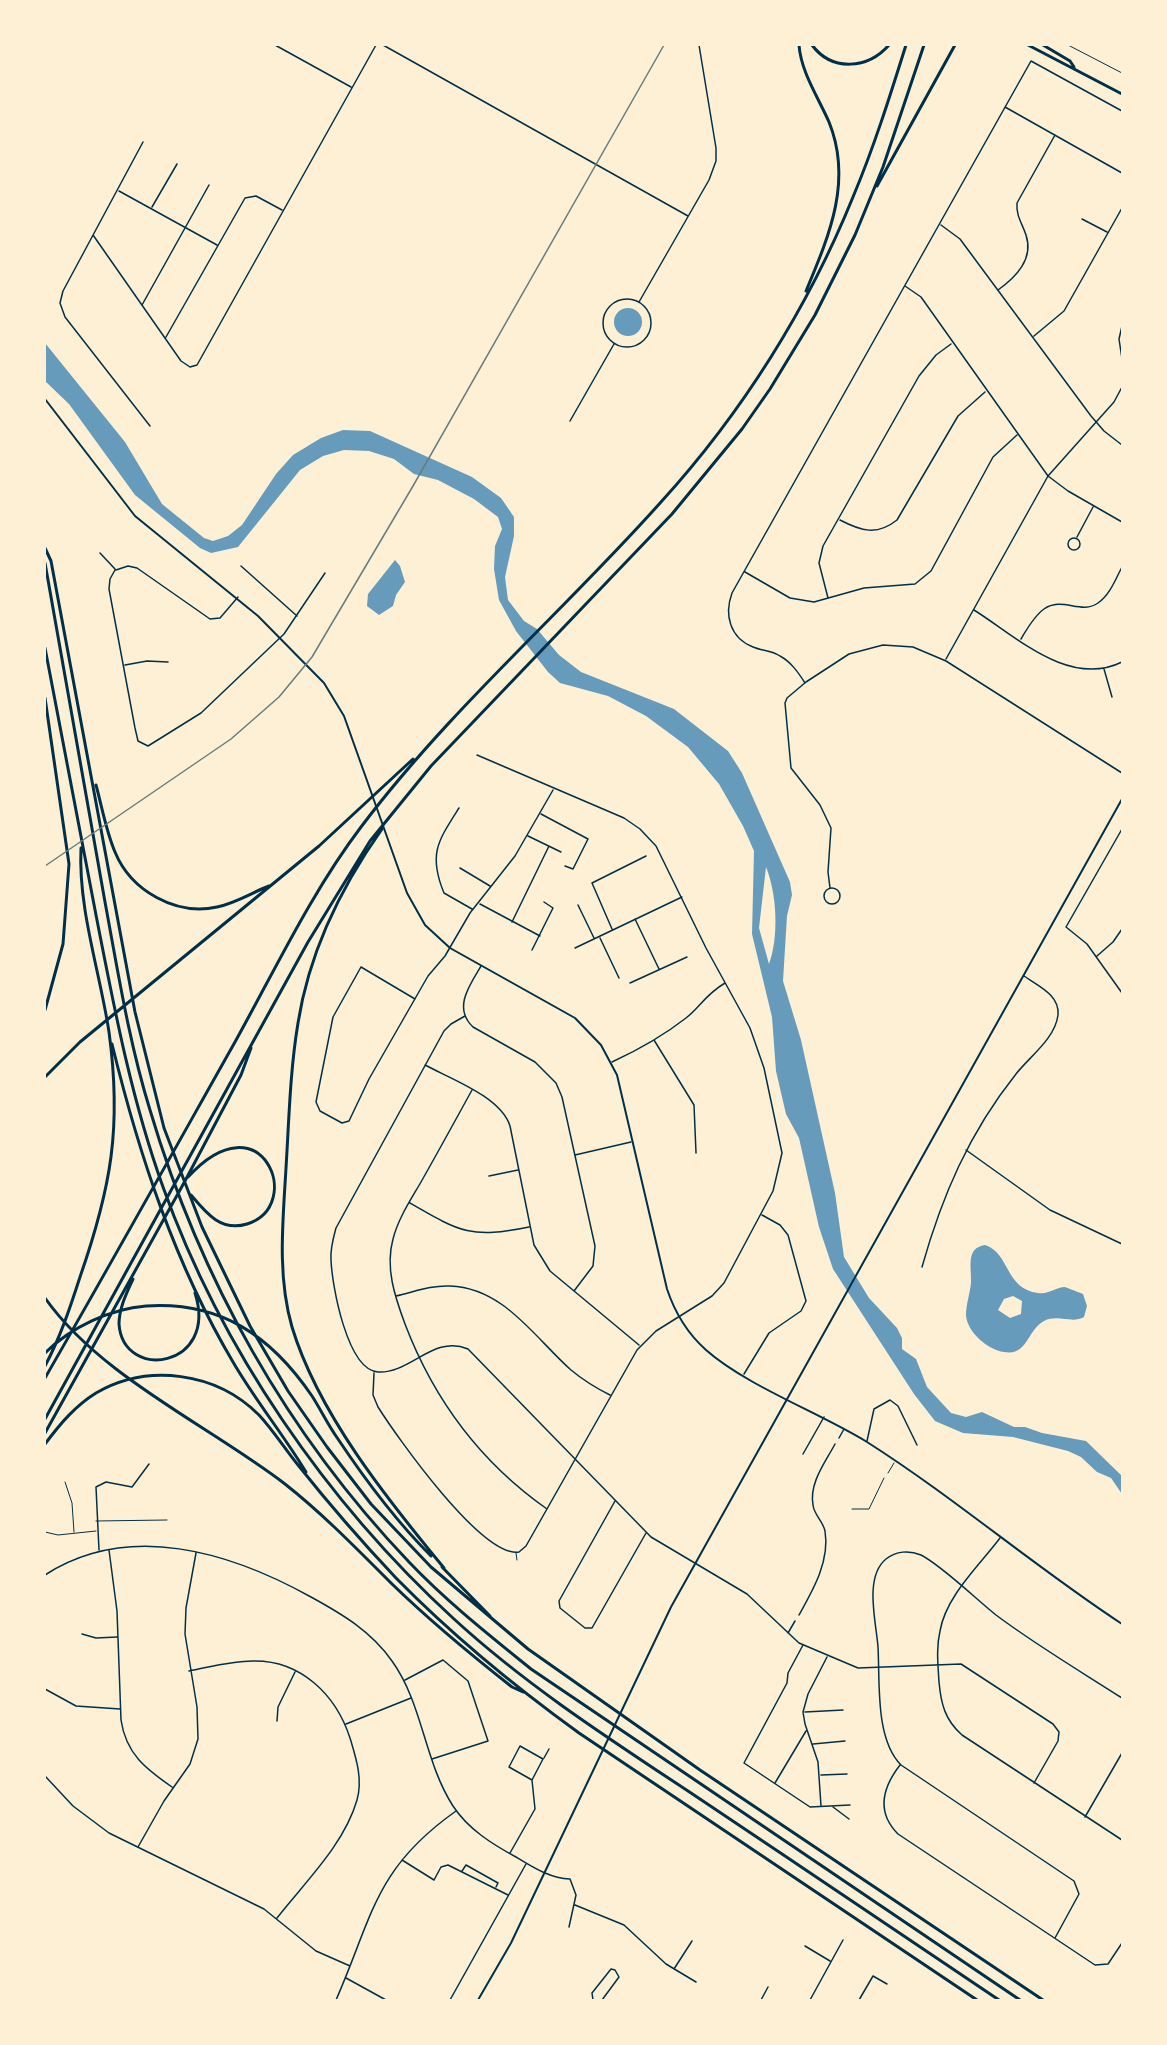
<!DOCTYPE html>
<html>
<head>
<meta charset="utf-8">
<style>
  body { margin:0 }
  #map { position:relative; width:1167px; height:2045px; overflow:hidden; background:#fdf0d5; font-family:Helvetica,sans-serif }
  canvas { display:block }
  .frame { position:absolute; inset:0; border:46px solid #fdf0d5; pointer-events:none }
</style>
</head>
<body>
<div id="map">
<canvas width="1167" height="2045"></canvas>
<div class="frame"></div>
</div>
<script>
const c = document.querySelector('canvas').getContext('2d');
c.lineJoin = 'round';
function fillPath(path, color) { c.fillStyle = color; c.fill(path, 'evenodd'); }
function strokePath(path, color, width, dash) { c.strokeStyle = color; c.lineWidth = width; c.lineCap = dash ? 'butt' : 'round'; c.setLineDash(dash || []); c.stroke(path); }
fillPath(new Path2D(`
  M614 322a14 14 0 1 1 28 0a14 14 0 1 1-28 0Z
  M 45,343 L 125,442 L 162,504 L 204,538 L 213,541 L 228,536 L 242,525 L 276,474 L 293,455 L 321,438 L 343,430 L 370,431 L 472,477 L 501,498 L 514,517 L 514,536 L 505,577 L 508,600 L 524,621 L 537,629 L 559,655 L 581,672 L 674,709 L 728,751 L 742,773 L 790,882 L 792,895 L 787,916 L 783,981 L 801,1040 L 835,1193 L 844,1257 L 869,1298 L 897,1328 L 902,1338 L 902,1349 L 916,1359 L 927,1387 L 951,1413 L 966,1417 L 982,1412 L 1014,1427 L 1025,1427 L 1042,1433 L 1086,1441 L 1122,1476 L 1122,1494 L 1111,1478 L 1097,1472 L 1081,1457 L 1068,1451 L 1013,1437 L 963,1433 L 935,1421 L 914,1394 L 833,1269 L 819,1227 L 799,1138 L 786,1114 L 776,1071 L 772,1017 L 752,934 L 754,851 L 743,826 L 719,784 L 688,747 L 646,716 L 608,696 L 560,683 L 548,672 L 516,631 L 499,600 L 494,569 L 495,546 L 502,529 L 498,517 L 474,499 L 438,480 L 414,474 L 394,459 L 369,451 L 344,450 L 323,456 L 300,470 L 238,547 L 211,553 L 200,548 L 135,495 L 69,404 L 45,381 ZM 766,867 C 777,894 779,937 769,964 L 759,928 Z
  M 395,560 L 400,566 L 405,582 L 396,595 L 393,606 L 379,615 L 367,606 L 368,594 Z
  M 985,1245 C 1010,1253 1005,1289 1038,1293 C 1048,1295 1056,1287 1065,1287 L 1083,1294 L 1087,1306 L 1084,1317 C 1072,1324 1058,1314 1044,1321 C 1027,1330 1028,1356 1004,1352 C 988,1350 967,1332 966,1315 C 966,1305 970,1293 971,1283 C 972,1268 965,1248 985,1245 ZM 1013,1296 L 1022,1301 L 1021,1314 L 1010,1318 L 998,1310 L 1004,1299 Z`), '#669bbc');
strokePath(new Path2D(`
  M 1068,45 L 1122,73
  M 888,1473 L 894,1463
  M 65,1482 L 72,1503 L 74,1532
  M 852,1509 L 869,1509 L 884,1478
  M 96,1521 L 167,1520
  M 45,1532 L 58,1535 L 96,1531
  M 516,1553 L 517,1560`), '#003049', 1);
strokePath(new Path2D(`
  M 275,45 L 351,87
  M 383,45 L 688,216
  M 1005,107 L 1122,173
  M 143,142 L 63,291 L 60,303 L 65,317 L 150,426
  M 119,191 L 217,245
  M 152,207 L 177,164
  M 1082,219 L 1107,232
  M 941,225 L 960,239 L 1091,416 L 1104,431 L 1122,445
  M 93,235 L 181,361 L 190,367 L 197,365 L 376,45
  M 905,286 L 921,297 L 1048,476 L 1068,491 L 1122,522
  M 998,290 C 1016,277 1034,259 1026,235 C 1022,223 1016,216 1017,203 L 1055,135
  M603 323a24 24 0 1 1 48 0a24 24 0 1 1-48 0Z
  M 639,302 L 709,180 L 716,161 L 716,148 L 699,45
  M 142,305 L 209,185
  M 1122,326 L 1119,339 L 1122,359
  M 1034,336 L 1064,311 L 1122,208
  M 166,337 L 245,198 L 256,196 L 282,210
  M 570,421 L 614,344
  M 840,520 C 861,531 877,536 897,520 L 958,416 L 985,392
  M 1077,537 L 1093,507
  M1068 544a6 6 0 1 1 12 0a6 6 0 1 1-12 0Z
  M 100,553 L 115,569
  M 241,566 L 297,616
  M 115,570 L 110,579 L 109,589 L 135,728 L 138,741 L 148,746 L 201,713 L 284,634 L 325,573
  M 116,570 L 128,566 L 137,568 L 210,619 L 220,618 L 238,597
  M 745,572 L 790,598 L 814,602 L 864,588 L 915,584 L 931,571 L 993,457 L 1017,435
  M 828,598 L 819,563 L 823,546 L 919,376 L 936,355 L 951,344
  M 974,610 C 1017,637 1069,688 1122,662
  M 1021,639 C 1027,629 1034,616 1044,609 C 1062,596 1081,615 1098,603 C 1110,595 1116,578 1122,567
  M 946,659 L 1048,476 L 1114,402 L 1122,387
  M 125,665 L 147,661 L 168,662
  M 1104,669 L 1112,697
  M 805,683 C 798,672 791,662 780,656 C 771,650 762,651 753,647 C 730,638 724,615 732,593 L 1031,61 L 1122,111
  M 459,808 C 438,841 428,854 444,893 L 472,909
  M 541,814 L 588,839 L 573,869 L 565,866
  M 1122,829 L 1066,927 L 1087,944 L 1122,993
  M 528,836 L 561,852
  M 460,868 L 490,886
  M 830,888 L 828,872 L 831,828 L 820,805 L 791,768 L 785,703 L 787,698 L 806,682 L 849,654 L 883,645 L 913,647 L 946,661 L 1122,773
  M824 896a8 8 0 1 1 16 0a8 8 0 1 1-16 0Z
  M 480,904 L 540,936
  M 578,905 L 594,938
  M 635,919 L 659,969
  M 512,922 L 549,846
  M 612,929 L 592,883 L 646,856
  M 600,938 L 619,978
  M 575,948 L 682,897
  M 532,950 L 553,908 L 544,902
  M 1097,956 L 1113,942 L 1122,929
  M 481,966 C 469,986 453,1008 473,1027 L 535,1062 L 556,1083 L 562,1097 L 595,1246 L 593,1266 L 574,1291
  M 630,983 L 687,957
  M 415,999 L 361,967 L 333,1017 L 316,1102 L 320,1111 L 342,1123 L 349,1121 L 369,1079 L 428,976 L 445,956 L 470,913 L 515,856 L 553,790
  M 465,1016 L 451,1024 L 444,1031 L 336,1228 C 333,1239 330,1249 331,1260 C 332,1285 347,1370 378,1372 C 410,1374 434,1334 468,1349 L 651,1537 L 747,1594 L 799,1643 L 858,1668 L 961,1664 L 1053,1724 L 1059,1732 L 1058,1741 L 1034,1783
  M 654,1040 L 694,1105 L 696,1153
  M 612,1062 C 638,1050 663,1036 686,1018 C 701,1006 705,995 725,983
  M 425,1065 C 451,1079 501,1097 510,1126 L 534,1245 L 550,1271 L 639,1345
  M 472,1090 C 455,1121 438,1152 421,1182 C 410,1201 398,1219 393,1239 C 385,1268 395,1297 405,1324 C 434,1400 480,1462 547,1509
  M 966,1150 L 1050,1210 L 1122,1244
  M 575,1155 L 631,1142
  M 489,1176 L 518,1170
  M 410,1203 C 460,1232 471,1239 529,1227
  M 922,1267 C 942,1196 969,1133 1016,1074 C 1029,1057 1055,1039 1058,1015 C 1060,995 1038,986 1024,976
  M 396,1296 C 414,1292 431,1285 450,1286 C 504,1288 534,1337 571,1370 C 583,1380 596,1388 610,1395
  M 374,1373 L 373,1395 L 378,1407 C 397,1437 482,1558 519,1552 L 526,1546 L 637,1350 L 656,1331 L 712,1296 L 724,1283 L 773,1191 L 782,1153 L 764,1068 L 750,1028 L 706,948 L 656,846 L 640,829 L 624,818 L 477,755
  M 744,1374 L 769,1333 L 801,1311 L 806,1301 L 788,1235 L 780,1225 L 762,1215
  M 839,1438 L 844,1429
  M 867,1441 L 874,1409 L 890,1400 L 898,1406 L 917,1445
  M 803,1454 L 824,1417
  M 615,1501 L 559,1601 L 560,1608 L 585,1628 L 592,1628 L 646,1533
  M 1000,1538 C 979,1566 946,1596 940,1631 C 936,1648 938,1665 939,1682 C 941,1704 945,1720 962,1735 L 1122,1840
  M 99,1550 L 96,1487 L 106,1482 L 132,1487 L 149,1464
  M 109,1550 L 117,1611 L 121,1720 C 126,1754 146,1769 172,1787
  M 45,1575 C 129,1521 230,1552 311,1597 C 342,1614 371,1631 392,1661 C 423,1704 424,1761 453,1806 C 468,1829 492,1844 516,1857 C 533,1867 549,1878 570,1879 L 576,1895 L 569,1927
  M 799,1615 C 813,1590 830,1561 825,1531 C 823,1521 814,1515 813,1505 C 809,1483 825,1463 835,1444
  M 788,1633 L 795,1621
  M 82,1634 L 96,1638 L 117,1637
  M 803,1645 L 788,1673 L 787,1683 L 744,1763 L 810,1807 L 850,1805
  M 189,1671 C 210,1667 231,1661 253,1661 C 301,1660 336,1695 350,1738 C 356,1758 363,1779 357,1800 C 344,1845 305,1882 277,1918
  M 405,1680 L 443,1660 L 468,1681 L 488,1741 L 432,1759
  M 45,1689 L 76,1706 L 120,1709
  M 805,1712 L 843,1710
  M 277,1721 L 278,1707 L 295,1672
  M 346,1724 L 411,1698
  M 813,1744 L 845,1741
  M 544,1758 L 549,1749
  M 900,1765 C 883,1787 876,1812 898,1834 L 1095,1965 L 1108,1964 L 1122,1943
  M 821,1775 L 847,1774
  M 45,1776 L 73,1806 L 109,1833 L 264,1909 L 316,1951 L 350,1966
  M 775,1783 L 806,1731
  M 821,1806 L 818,1762 L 805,1724 L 803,1712 L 808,1694 L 827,1657
  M 833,1807 L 849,1819
  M 1085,1817 L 1122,1753
  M 138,1847 L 164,1801 L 190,1764 L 198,1739 L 197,1707 L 185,1634 L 186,1608 L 196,1553
  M 510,1853 L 535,1809 L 532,1780 L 543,1759 L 520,1746 L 509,1767 L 532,1780
  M 402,1860 L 434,1880 L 441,1867 L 448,1865 L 508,1895
  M 462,1871 L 466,1865 L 498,1883 L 496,1887
  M 575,1905 L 624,1925 L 666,1964 L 696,1982
  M 1055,1938 L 1079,1894 L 1074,1881 L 901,1765 C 875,1739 880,1682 878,1647 C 876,1621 864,1577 886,1559 C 896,1551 909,1550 921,1555 C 941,1565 976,1599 996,1615 C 1036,1645 1080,1671 1122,1698
  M 805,1946 L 830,1961
  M 674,1969 L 692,1941
  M 346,1978 L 386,2000
  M 336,2000 C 373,1916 374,1869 456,1811
  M 450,2000 L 526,1864
  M 593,2000 L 592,1993 L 611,1969 L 615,1970 L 619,1977 L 602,2000
  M 761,2000 L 768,1987
  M 810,2000 L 843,1940
  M 859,2000 L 873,1976 L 887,1984`), '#003049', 1.5);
strokePath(new Path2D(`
  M 45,399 L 135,516 L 258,616 L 324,683 L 344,716 L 407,893 L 425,925 L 450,948 L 575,1018 L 601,1045 L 617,1075 L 667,1289 C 675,1313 687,1333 706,1350 C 747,1386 818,1412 867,1442 C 955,1498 1035,1567 1122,1624`), '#003049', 2);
strokePath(new Path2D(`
  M 478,2000 L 511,1943 L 671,1607 L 1122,799`), '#003049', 2);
strokePath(new Path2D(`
  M 1028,45 L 1122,94
  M 1043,45 L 1070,61 L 1074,67`), '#003049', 3);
strokePath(new Path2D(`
  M 799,45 C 801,72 818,97 829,122 C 853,181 829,236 806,291
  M 812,45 C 832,72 868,69 889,45
  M 877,186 L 955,45
  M 45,548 L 51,561 L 135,1012 L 164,1128 L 202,1227 L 250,1326 L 288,1391 L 327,1447 L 371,1504 L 431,1567 L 528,1649 L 700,1770 L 1043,2000
  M 45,563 C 65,676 85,789 105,902 C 118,972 129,1042 150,1110 C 200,1279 287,1434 409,1562 C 446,1601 489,1635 531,1669 L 1020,2000
  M 45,648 C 62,737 79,826 96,915 C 114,1007 131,1098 163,1187 C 221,1349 327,1503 454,1619 C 527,1686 611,1740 694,1795 C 796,1863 898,1932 999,2000
  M 45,698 L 69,864 L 63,944 L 45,1010
  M 96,785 C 102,807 106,831 115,852 C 131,891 176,916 217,907 C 236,903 251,893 269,886
  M 382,829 C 341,887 309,953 298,1023 C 290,1071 289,1120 286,1168 C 283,1221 277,1275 292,1327 C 318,1413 387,1499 444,1568
  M 112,1044 C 139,1155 175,1264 233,1362 C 255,1400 283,1434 306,1472
  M 45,1077 L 80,1042 L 319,846 L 413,759
  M 188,1177 C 262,1096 306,1206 247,1224 C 221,1232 206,1213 191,1195
  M 133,1279 C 127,1292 119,1308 119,1324 C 123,1382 219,1368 195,1293
  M 45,1298 C 101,1377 208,1425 285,1484 C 323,1514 357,1549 391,1583 C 429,1620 470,1654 512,1687 L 523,1692
  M 45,1353 C 71,1327 110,1309 146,1306 C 221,1301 271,1336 312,1396 C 321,1410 328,1425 338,1439 C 366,1481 395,1520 431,1556
  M 45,1366 C 60,1338 70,1308 80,1277 C 111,1188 122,1127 109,1032 C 100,972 78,909 81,848
  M 45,1378 C 109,1267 172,1154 235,1042 C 275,970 311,893 361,827 C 450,709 563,612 661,502 C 742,413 808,308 853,197 C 874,147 890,96 906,45
  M 45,1419 L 308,942 L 370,841 L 431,766 L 672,514 L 742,429 L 770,389 L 815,315 L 855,235 L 883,167 L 924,45
  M 45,1433 L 185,1181 L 241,1075 L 251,1048
  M 45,1444 C 60,1424 75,1406 96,1393 C 148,1363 216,1372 259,1415 C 273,1430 285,1449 298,1465 C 329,1504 362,1542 396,1578 C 452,1635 514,1686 579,1733 L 977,2000
  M 442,1567 L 490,1616`), '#003049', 3);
strokePath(new Path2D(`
  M 45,866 L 231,739 L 279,697 L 312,657 L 413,486 L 664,45`), '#657d81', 1.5);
</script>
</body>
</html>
